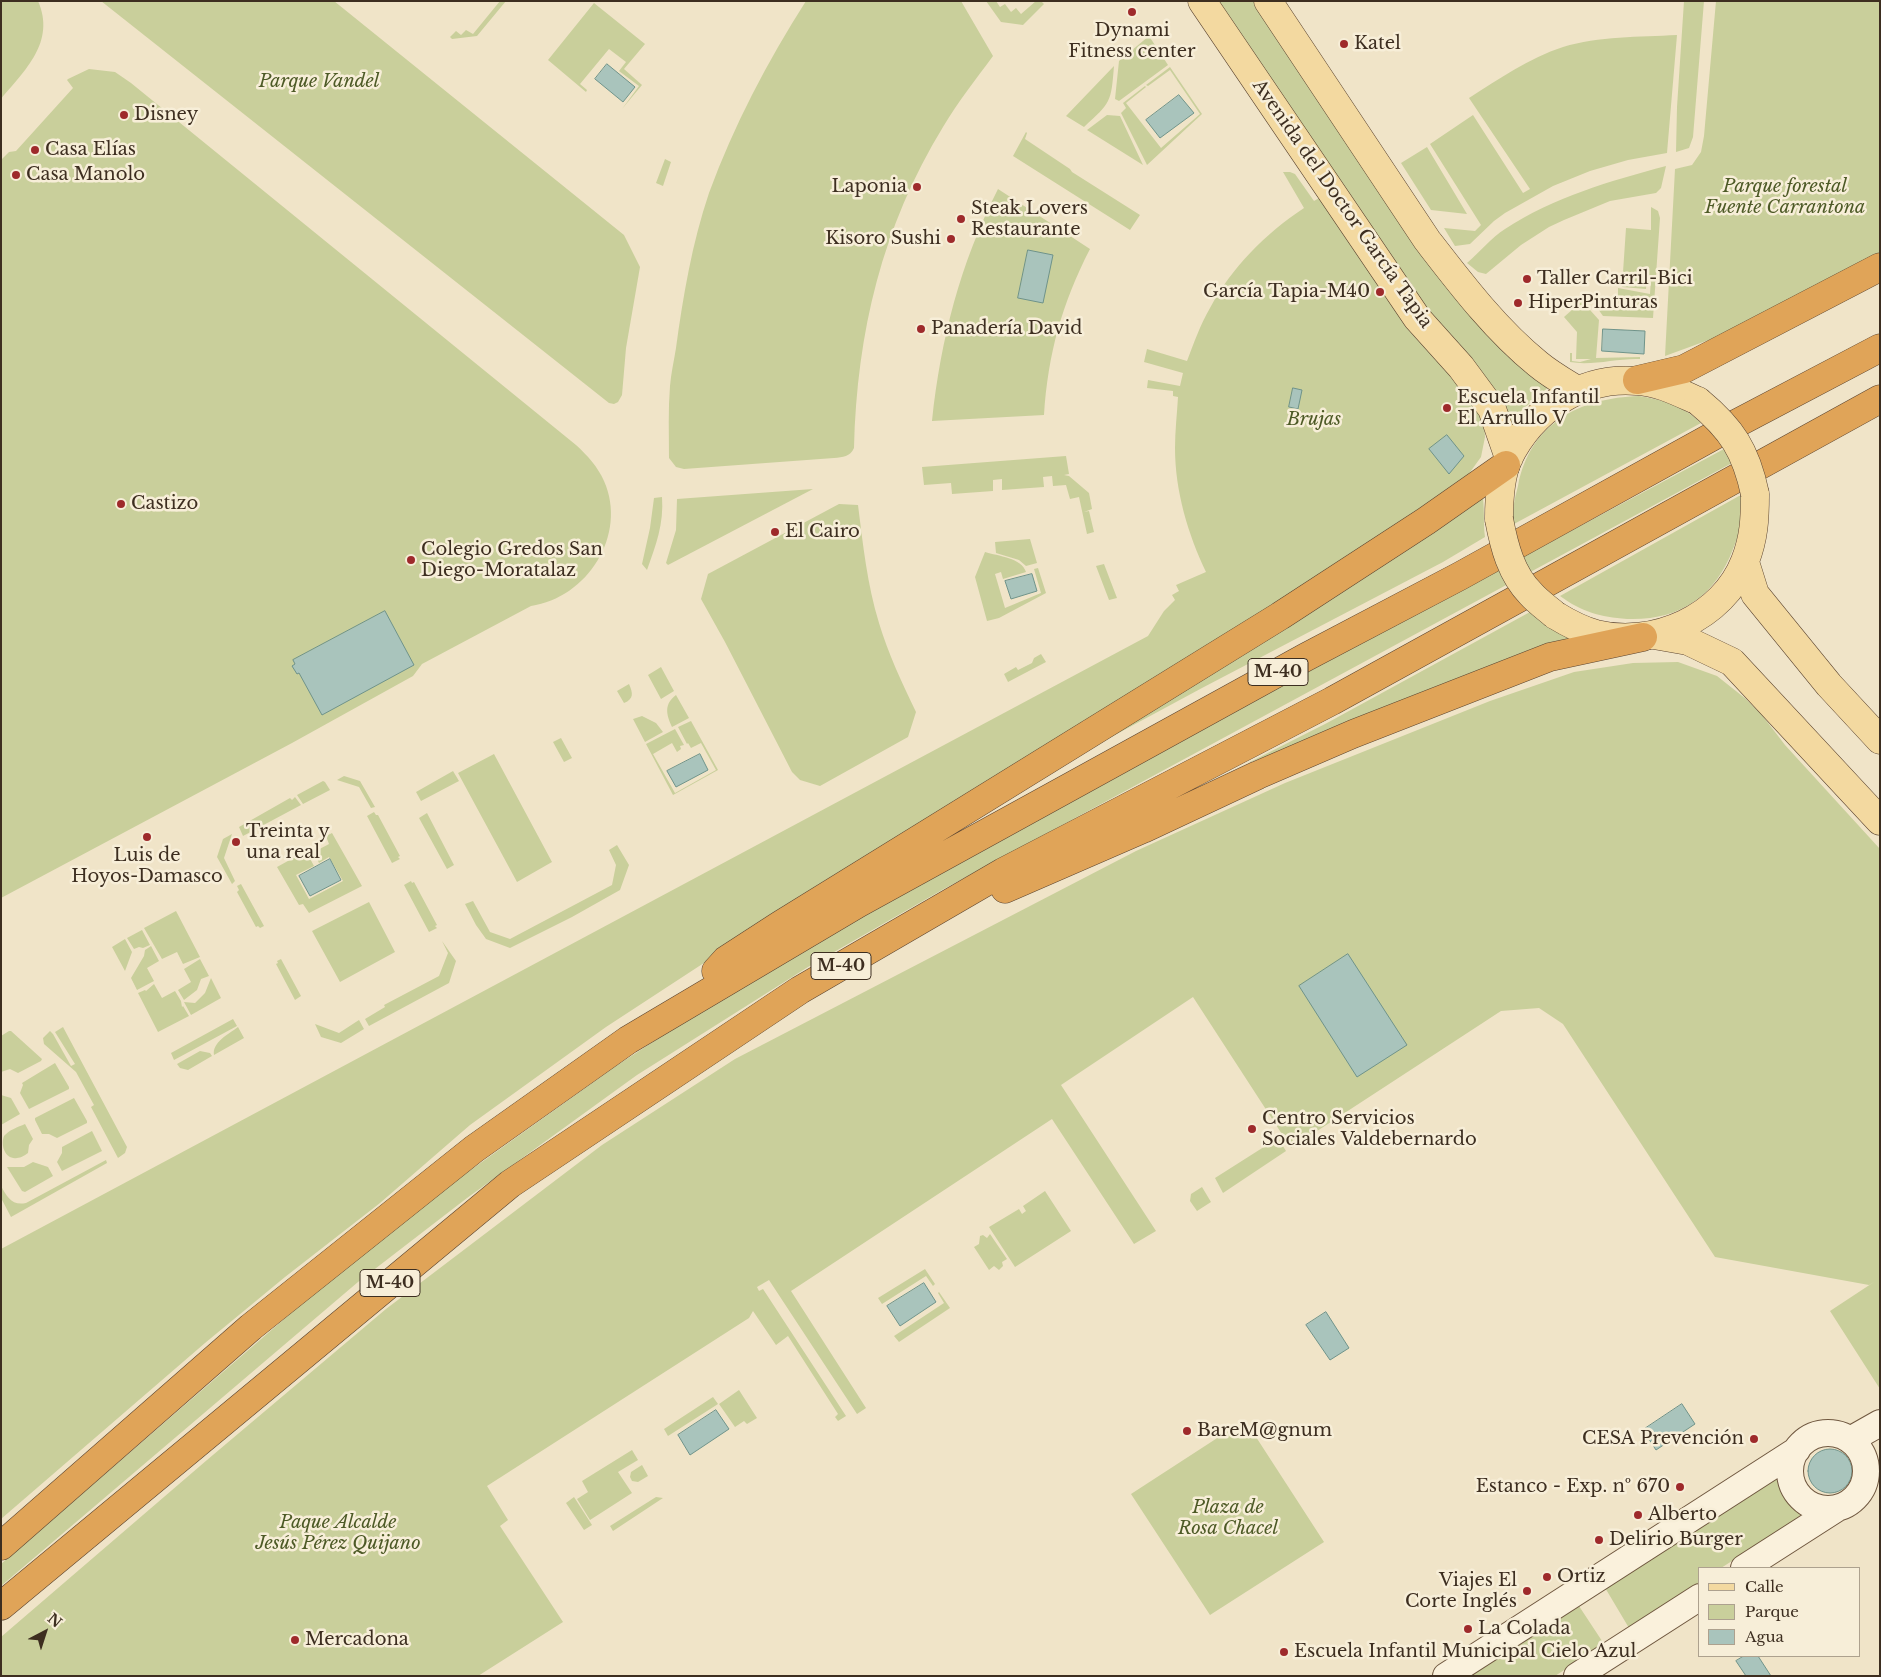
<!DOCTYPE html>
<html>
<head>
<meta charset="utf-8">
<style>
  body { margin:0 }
  #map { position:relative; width:1881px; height:1677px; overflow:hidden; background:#f0e4c8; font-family:"Libre Baskerville",serif }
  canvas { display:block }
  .frame { position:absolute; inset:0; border:2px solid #3d2e20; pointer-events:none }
  .legend { position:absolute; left:1698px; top:1567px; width:162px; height:90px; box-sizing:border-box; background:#f7eed8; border:1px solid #ada18e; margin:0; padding:6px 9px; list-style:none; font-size:15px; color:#3d2e20 }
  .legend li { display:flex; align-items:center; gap:10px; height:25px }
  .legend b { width:25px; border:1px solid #ada18e }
  .north { position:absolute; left:20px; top:1607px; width:50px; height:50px; -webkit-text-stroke:4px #f7eed8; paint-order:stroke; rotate:40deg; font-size:14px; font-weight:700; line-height:20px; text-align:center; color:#3d2e20 }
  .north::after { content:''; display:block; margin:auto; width:18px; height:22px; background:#3d2e20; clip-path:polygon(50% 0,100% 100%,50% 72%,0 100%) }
</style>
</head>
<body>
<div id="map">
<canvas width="1881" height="1677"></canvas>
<div class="frame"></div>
<ul class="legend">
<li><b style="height:6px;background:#f3d9a0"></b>Calle</li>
<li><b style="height:14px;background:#c9cf9b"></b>Parque</li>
<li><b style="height:14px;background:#a9c4bc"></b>Agua</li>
</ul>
<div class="north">N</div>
</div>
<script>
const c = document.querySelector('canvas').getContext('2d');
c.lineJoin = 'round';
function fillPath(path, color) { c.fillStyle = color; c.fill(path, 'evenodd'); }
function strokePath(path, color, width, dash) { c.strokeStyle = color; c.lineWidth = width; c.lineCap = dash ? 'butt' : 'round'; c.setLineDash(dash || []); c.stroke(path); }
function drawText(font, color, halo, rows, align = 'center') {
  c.font = font + ' "Libre Baskerville",serif'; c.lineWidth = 5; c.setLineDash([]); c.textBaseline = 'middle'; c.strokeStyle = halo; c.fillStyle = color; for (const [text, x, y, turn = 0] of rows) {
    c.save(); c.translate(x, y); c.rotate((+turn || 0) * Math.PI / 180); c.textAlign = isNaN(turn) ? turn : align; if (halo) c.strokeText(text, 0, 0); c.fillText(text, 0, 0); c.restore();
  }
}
fillPath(new Path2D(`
  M 1,1 L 38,1 C 56,42 25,70 1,99 Z
  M 101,1 L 334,1 L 624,235 L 640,267 L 626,348 L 622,395 L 618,402 L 614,404 L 609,403 Z
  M 500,1 L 506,1 L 477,36 L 452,39 L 450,37 L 456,31 L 461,35 L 466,30 L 473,34 Z
  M 806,1 L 961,1 L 993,56 C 976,79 958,102 943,127 C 882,227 857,332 854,448 C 850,457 843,457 834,458 L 684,469 L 676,467 L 669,458 C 669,434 668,410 670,386 C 671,373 674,361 676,348 C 683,297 692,243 709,193 C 734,125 767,62 806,1 Z
  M 986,1 L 996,1 L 1000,7 L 1005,4 L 1011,12 L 1016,8 L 1021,14 L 1036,1 L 1041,1 L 1044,4 L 1023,25 L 1001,22 Z
  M 1210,1 L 1259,1 L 1551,385 L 1522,410 L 1507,430 Z
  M 1684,1 L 1704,1 L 1693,137 L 1689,148 L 1676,152 L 1677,107 Z
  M 1716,1 L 1880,1 L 1880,254 L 1736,330 L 1665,356 L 1675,169 L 1692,165 L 1701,152 L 1704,136 Z
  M 594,3 L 645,44 L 624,69 L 642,85 L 622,109 L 639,86 L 619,71 L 626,62 L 609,49 L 580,84 L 587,90 L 586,92 L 548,60 Z
  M 1677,35 L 1667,153 L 1628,160 L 1590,171 L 1553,186 L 1505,213 L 1494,221 L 1470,244 L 1455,246 L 1444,228 L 1475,231 L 1481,225 L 1430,144 L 1473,115 L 1523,193 L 1530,189 L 1469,98 C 1499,79 1529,58 1563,47 C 1599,36 1639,37 1677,35 Z
  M 1149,36 L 1168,65 L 1119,101 L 1115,99 L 1119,61 Z
  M 1114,66 C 1111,103 1111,102 1084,127 L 1066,116 Z
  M 1170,67 L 1202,114 L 1147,165 L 1121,113 L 1126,108 L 1123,103 L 1145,86 L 1146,87 L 1126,103 L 1161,148 L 1200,114 L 1170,70 L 1148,86 L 1146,85 Z
  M 89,69 L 115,72 L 131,83 L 576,445 C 587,455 598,467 604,481 C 628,535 587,598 531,606 L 422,664 L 413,676 L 292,743 L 1,898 L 1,160 L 9,152 L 16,151 L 73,88 L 67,80 L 68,79 Z
  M 1107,115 L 1120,116 L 1143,165 L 1087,130 Z
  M 1026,132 L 1027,133 L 1025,139 L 1070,169 L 1072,172 L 1140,215 L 1130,230 L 1013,156 Z
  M 1427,147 L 1467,214 L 1431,210 L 1401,163 Z
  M 665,159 L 671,162 L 663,186 L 656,183 Z
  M 1666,166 L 1661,188 L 1656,193 L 1610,201 L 1564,220 L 1549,227 L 1521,245 L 1486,274 L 1478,272 L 1467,263 C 1480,252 1491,238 1505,229 C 1554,197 1610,181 1666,166 Z
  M 1283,172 L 1290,172 L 1295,174 L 1314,201 L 1321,197 L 1464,382 L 1484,424 L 1485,437 L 1481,457 L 1468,475 L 1421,515 L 788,908 L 606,1027 L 470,1125 L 380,1203 L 285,1277 L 205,1343 L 1,1519 L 1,1249 L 1148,636 L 1164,611 L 1175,600 L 1172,595 L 1179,591 L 1176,585 L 1206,572 C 1188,534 1175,491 1175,448 C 1175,431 1177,414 1178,397 L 1173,396 L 1173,391 L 1147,388 L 1148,380 L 1180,386 L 1183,373 L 1144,362 L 1147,349 L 1187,361 C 1194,343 1200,325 1210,308 C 1232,267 1265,234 1304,208 Z
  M 998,189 L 1090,249 C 1062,303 1048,354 1044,415 L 932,421 C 941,338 960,264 998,189 Z
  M 1651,207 L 1658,211 L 1660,218 L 1653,318 L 1603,316 L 1598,309 L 1618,294 L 1618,288 L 1650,294 L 1651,278 L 1647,278 L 1646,289 L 1622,287 L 1626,228 L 1651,230 Z
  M 1582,301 L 1599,320 L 1596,358 L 1640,357 L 1640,359 C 1617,358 1593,366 1570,362 L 1570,353 L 1572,353 L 1572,361 L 1580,362 L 1591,359 L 1576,359 L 1577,332 L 1564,317 Z
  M 1639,396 C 1663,400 1684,406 1701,423 L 1514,524 C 1511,511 1515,498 1518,486 C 1530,423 1580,398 1639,396 Z
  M 1724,449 L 1732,463 L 942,890 L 808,967 L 637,1075 L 467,1198 L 358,1282 L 1,1586 L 1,1564 L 327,1282 L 454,1182 L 616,1066 L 702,1010 L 785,957 L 1263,696 Z
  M 1066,456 L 1069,474 L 1064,475 L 1069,476 L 1089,493 L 1092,509 L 1084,512 L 1089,511 L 1094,532 L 1087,534 L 1079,497 L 1070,499 L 1066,485 L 1053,486 L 1052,476 L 1043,477 L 1044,487 L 1002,490 L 1002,479 L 993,480 L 993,491 L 952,494 L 951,483 L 924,485 L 922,467 Z
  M 813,489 L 668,565 L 666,563 L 676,530 L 677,499 Z
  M 1482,492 C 1485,507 1483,522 1485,537 L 1443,562 L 1202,688 L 1063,763 Z
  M 1739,496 L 1741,496 C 1742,504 1743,512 1742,519 C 1741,529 1737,539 1733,549 C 1715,597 1678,621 1627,619 C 1600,617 1582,612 1560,596 Z
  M 662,497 C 664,524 656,545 647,570 L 642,564 L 650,528 L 654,498 Z
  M 839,504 L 858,505 C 863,544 867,584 879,623 C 888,653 902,683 916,712 L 908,737 L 820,786 L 800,780 L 792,772 L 725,642 L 701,599 L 708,574 Z
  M 1030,539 L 1037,563 L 1026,566 L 1019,560 L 996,553 L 995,542 Z
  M 985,552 C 998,556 1022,558 1026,572 L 1003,579 L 1001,572 L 995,574 L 1005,608 L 1041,593 L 1034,569 L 1038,568 L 1046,593 L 999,618 L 987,621 L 975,577 Z
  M 1104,564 L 1117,598 L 1109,600 L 1096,566 Z
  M 1530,612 L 1585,640 L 1248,763 L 1327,723 Z
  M 1041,654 L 1046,662 L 1008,682 L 1004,674 L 1016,667 L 1018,670 L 1032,663 L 1034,658 Z
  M 1678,662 L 1717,676 L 1746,699 L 1762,715 L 1785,745 L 1880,849 L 1880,1389 L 1830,1311 L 1874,1282 L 1869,1285 L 1715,1257 L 1563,1024 L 1539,1008 L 1501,1011 L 1291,1148 L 1193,997 L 1061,1085 L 1156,1231 L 1134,1244 L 1052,1119 L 791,1291 L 866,1408 L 857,1414 L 769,1280 L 757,1287 L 759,1291 L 763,1289 L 846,1416 L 838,1421 L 835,1417 L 838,1414 L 788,1336 L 776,1345 L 753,1311 L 749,1318 L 487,1486 L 508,1520 L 500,1526 L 563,1622 L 478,1676 L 1,1676 L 1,1637 L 207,1460 L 386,1309 L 602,1145 L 735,1059 L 1136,851 L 1285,783 L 1490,701 L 1574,672 L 1633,663 Z
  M 661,667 L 674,691 L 661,699 L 648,675 Z
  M 629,684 C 633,693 634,699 624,703 L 617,691 Z
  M 676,695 L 689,718 L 672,727 C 666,714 664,704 676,695 Z
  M 642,716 L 656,723 L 663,732 L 645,742 L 633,719 Z
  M 691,721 L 718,770 L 673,795 L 646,744 L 675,729 L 684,745 L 680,746 L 681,749 L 677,752 L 672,743 L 653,754 L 675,793 L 716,770 L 701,743 L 691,748 L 688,743 L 687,744 L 678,727 Z
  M 561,738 L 572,758 L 564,762 L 553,742 Z
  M 494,754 L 552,862 L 517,882 L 458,773 Z
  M 453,771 L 459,781 L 421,801 L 416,792 Z
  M 344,776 L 360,781 L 375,807 L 371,808 L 359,787 L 337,780 Z
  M 323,781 L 325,782 L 330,790 L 303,804 L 297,795 Z
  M 295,797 L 301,805 L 243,836 L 239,827 L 290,798 L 292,800 Z
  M 374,812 L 376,815 L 378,815 L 400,856 L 398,857 L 400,859 L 392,863 L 367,816 Z
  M 427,813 L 454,865 L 447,869 L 419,818 Z
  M 332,833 L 362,886 L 309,913 L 303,904 L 299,905 L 277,867 L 306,851 L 314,866 L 296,875 L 309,899 L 343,881 L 329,857 L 319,863 L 314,852 L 329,844 L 326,836 Z
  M 232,834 L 224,858 L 235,881 L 232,884 L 217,857 L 223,839 Z
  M 617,845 L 629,865 L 620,890 L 572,917 L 510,948 L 486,939 L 476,925 L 465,904 L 473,901 L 490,932 L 510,939 L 612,885 L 616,865 L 609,850 Z
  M 411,881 L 412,883 L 414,882 L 437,925 L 435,926 L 437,928 L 429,932 L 404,885 Z
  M 241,884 L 264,926 L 260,928 L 258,926 L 256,927 L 237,892 L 239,890 L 237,886 Z
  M 369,902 L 395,952 L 340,982 L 312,931 Z
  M 176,911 L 200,957 L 183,964 L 177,952 L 162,959 L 144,928 Z
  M 142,930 L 150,945 L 143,948 L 139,947 L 134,949 L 127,938 Z
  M 125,939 L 132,952 L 125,971 L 112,947 Z
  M 442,941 L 456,961 L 449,983 L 369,1026 L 365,1019 L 385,1007 L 384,1005 L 439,976 L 448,953 Z
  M 151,946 L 159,961 L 147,968 L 154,981 L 137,990 L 131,978 L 144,956 L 145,950 Z
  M 200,959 L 209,976 L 201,979 L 197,990 L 184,1000 L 178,990 L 191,982 L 184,969 Z
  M 281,959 L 301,996 L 295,1000 L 276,964 L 278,963 L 277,961 Z
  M 211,978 L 221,998 L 191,1015 L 184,1002 L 195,1003 L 205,993 Z
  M 154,984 L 162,998 L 175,991 L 181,1001 L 182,1007 L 183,1006 L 189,1016 L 158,1032 L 138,993 L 145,990 L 146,991 Z
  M 233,1019 L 237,1026 L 174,1060 L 171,1053 Z
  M 359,1020 L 364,1029 L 341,1043 L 321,1037 L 315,1024 L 339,1033 Z
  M 63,1027 L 127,1147 L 125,1153 L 118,1158 L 91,1107 L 94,1105 L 76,1072 L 44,1044 L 43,1038 L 50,1031 L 53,1034 L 71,1066 L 75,1064 L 55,1032 Z
  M 238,1027 L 244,1038 L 214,1055 C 212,1042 229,1034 238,1027 Z
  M 9,1031 L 11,1031 L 42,1059 L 41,1061 L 18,1073 L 10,1069 L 1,1072 L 1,1036 Z
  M 200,1051 L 210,1053 L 212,1056 L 188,1070 L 180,1068 L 177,1064 Z
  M 55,1063 L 69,1087 L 69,1089 L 29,1109 L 20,1093 L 23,1085 L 22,1083 Z
  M 1,1095 L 11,1098 L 20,1114 L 1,1125 Z
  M 74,1098 L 87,1121 L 87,1123 L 57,1138 L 49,1134 L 42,1134 L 35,1120 L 35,1118 Z
  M 25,1124 L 33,1139 L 29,1145 L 28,1153 C 25,1155 21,1158 17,1158 C 6,1160 0,1146 4,1136 C 9,1130 18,1127 25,1124 Z
  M 92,1131 L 102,1151 L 62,1171 L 57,1162 L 62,1153 L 62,1147 Z
  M 1278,1138 L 1286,1151 L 1223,1193 L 1215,1178 Z
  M 106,1160 L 107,1163 L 11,1217 L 1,1198 L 1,1186 C 7,1197 12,1206 26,1203 Z
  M 33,1162 L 48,1167 L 53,1176 L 25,1192 L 22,1191 L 7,1167 L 24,1167 Z
  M 1202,1187 L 1211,1202 L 1197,1211 L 1190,1201 L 1191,1194 Z
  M 1045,1191 L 1071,1231 L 1015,1267 L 989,1227 L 1019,1209 L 1022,1214 L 1026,1211 L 1023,1206 Z
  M 990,1234 L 1007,1259 L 1002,1262 L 1003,1266 L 999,1270 L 994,1266 L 989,1270 L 974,1247 L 979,1244 L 980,1236 L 983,1235 L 987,1238 Z
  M 925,1269 L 935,1284 L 933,1286 L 926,1276 L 882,1304 L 878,1298 Z
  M 939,1292 L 950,1308 L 899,1342 L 894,1336 L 944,1303 L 938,1293 Z
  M 739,1390 L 757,1418 L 747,1424 L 744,1421 L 735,1427 L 719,1404 Z
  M 713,1397 L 718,1404 L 668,1436 L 664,1429 Z
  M 1245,1420 L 1324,1542 L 1210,1615 L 1131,1494 Z
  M 632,1450 L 638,1460 L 618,1472 L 632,1493 L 590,1520 L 577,1499 L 588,1492 L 582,1481 Z
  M 642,1465 L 648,1476 L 638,1482 L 632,1481 L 630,1477 L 631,1472 Z
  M 1780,1472 C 1783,1492 1790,1502 1807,1513 L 1721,1568 L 1700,1568 L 1700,1582 L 1629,1628 L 1604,1586 Z
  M 574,1497 L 592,1525 L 584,1530 L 566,1503 Z
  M 656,1497 L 663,1498 L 613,1531 L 610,1526 Z
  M 1577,1603 L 1604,1644 L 1555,1676 L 1464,1676 Z`), '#c9cf9b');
const water = new Path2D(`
  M 607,64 L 635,87 L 623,102 L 595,79 Z
  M 1179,95 L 1194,113 L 1160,138 L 1146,120 Z
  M 1028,250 L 1053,255 L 1043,303 L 1018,298 Z
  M 1603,329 L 1645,331 L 1644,354 L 1602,351 Z
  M 1293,388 L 1302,390 L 1298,409 L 1289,407 Z
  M 1447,435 L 1464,456 L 1449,474 L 1429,449 Z
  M 1032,574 L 1037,591 L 1011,599 L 1005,581 Z
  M 385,611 L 414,665 L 322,715 L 299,673 L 297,674 L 292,666 L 295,664 L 293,660 Z
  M 700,754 L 708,770 L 676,787 L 667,771 Z
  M 330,859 L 341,880 L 310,896 L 299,876 Z
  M 1348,954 L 1407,1045 L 1357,1077 L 1299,986 Z
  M 924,1283 L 936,1302 L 900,1326 L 887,1306 Z
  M 1326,1312 L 1349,1348 L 1330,1360 L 1306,1325 Z
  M 1682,1404 L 1695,1424 L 1656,1450 L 1643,1430 Z
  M 716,1410 L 729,1429 L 690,1455 L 678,1435 Z
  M1808 1471a22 22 0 1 1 44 0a22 22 0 1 1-44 0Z
  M 1744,1656 L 1758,1656 L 1771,1676 L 1746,1676 L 1736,1661 Z`);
fillPath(water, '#a9c4bc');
strokePath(water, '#6f938a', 1);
const secondary = new Path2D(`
  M1790 1471a38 38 0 1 1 76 0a38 38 0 1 1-76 0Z
  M 1850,1440 L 1880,1423
  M 1744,1568 L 1836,1509
  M 1446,1676 L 1797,1450
  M 1577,1676 L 1700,1597`);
const primary = new Path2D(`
  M 1202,1 L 1417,318 L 1461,367 L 1492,409 L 1509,458
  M 1268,1 L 1427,240 C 1461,284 1495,329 1538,364 C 1550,374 1564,382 1577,390
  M 1499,519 C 1499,499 1500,477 1508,459 C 1532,410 1581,376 1637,381 C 1659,382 1678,392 1698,401
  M 1745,562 L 1755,594 L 1829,685 L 1880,740
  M 1555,615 C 1568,623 1581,630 1596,634 C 1654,648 1723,618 1745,561 C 1754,538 1755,519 1755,494
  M 1654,635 L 1688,641 L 1732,662 L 1880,821`);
const highway = new Path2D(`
  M 1637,380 L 1684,369 L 1880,267
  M 1005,889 L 1143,829 L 1258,775 L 1353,734 L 1550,657 L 1643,637
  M 716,971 L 726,960 L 780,925 L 1280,616 L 1426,521 L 1506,465
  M 1,1546 L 251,1327 L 474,1149 L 628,1040 L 859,903 L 1306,657 L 1460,576 L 1726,429 L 1880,348
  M 1,1606 L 510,1184 L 800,990 L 1003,872 L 1332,701 L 1880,399`);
strokePath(secondary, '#6f573f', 28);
strokePath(primary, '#5b4430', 29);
strokePath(highway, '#5b4430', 29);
strokePath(secondary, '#faf1dc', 26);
strokePath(primary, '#f3d9a0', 28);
strokePath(highway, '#e0a458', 28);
const primaryBridge = new Path2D(`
  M 1698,401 C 1732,429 1746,451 1755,494
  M 1499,519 C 1504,546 1511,574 1531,594 C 1538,602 1547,608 1555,615`);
strokePath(primaryBridge, '#5b4430', 29, []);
strokePath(primaryBridge, '#f3d9a0', 28);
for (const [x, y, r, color] of [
  [1132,12,5,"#9e2a2b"],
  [1344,44,5,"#9e2a2b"],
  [124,115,5,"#9e2a2b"],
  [35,150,5,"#9e2a2b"],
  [16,175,5,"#9e2a2b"],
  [917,187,5,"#9e2a2b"],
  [961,219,5,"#9e2a2b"],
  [951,239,5,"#9e2a2b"],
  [1527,279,5,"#9e2a2b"],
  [1380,292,5,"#9e2a2b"],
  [1518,303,5,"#9e2a2b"],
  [921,329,5,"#9e2a2b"],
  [1447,408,5,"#9e2a2b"],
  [121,504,5,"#9e2a2b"],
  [775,532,5,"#9e2a2b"],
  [411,560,5,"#9e2a2b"],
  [147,837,5,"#9e2a2b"],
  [236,842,5,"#9e2a2b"],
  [1252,1129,5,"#9e2a2b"],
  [1187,1431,5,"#9e2a2b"],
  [1754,1439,5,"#9e2a2b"],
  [1680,1487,5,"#9e2a2b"],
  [1638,1515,5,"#9e2a2b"],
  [1599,1540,5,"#9e2a2b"],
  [1547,1577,5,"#9e2a2b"],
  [1527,1591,5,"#9e2a2b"],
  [1468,1629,5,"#9e2a2b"],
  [295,1640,5,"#9e2a2b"],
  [1284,1652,5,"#9e2a2b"]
]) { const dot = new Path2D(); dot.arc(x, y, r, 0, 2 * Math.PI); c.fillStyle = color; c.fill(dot); strokePath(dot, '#f7eed8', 2); }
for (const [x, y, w] of [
  [1278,672,60],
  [841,966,60],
  [390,1283,60]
]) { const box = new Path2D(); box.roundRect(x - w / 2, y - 13.5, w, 27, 4); c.fillStyle = '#f7eed8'; c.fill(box); strokePath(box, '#3d2e20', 1); }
drawText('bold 16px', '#3d2e20', null, [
  ["M-40",1278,672],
  ["M-40",841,966],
  ["M-40",390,1283]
]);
drawText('18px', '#3d2e20', '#f7eed8', [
  ["Dynami",1132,31,"center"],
  ["Fitness center",1132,52,"center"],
  ["Katel",1354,44],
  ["Disney",134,115],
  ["Casa Elías",45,150],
  ["Casa Manolo",26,175],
  ["Laponia",907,187,"right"],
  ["Steak Lovers",971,209],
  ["Restaurante",971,230],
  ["Kisoro Sushi",941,239,"right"],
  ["Taller Carril-Bici",1537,279],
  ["García Tapia-M40",1370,292,"right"],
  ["HiperPinturas",1528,303],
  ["Panadería David",931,329],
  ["Escuela Infantil",1457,398],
  ["El Arrullo V",1457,419],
  ["Castizo",131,504],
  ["El Cairo",785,532],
  ["Colegio Gredos San",421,550],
  ["Diego-Moratalaz",421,571],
  ["Treinta y",246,832],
  ["una real",246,853],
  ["Luis de",147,856,"center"],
  ["Hoyos-Damasco",147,877,"center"],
  ["Centro Servicios",1262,1119],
  ["Sociales Valdebernardo",1262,1140],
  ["BareM@gnum",1197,1431],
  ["CESA Prevención",1744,1439,"right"],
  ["Estanco - Exp. nº 670",1670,1487,"right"],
  ["Alberto",1648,1515],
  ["Delirio Burger",1609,1540],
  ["Ortiz",1557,1577],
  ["Viajes El",1517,1581,"right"],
  ["Corte Inglés",1517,1602,"right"],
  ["La Colada",1478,1629],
  ["Mercadona",305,1640],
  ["Escuela Infantil Municipal Cielo Azul",1294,1652]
], 'left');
drawText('italic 18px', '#4d5a26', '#f7eed8', [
  ["Parque Vandel",319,82],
  ["Parque forestal",1785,187],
  ["Fuente Carrantona",1785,208],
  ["Brujas",1314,420],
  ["Plaza de",1228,1508],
  ["Rosa Chacel",1228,1529],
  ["Paque Alcalde",338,1523],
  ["Jesús Pérez Quijano",338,1544]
]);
drawText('18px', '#3d2e20', '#f7eed8', [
  ["Avenida del Doctor García Tapia",1342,204,55]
]);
</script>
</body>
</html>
